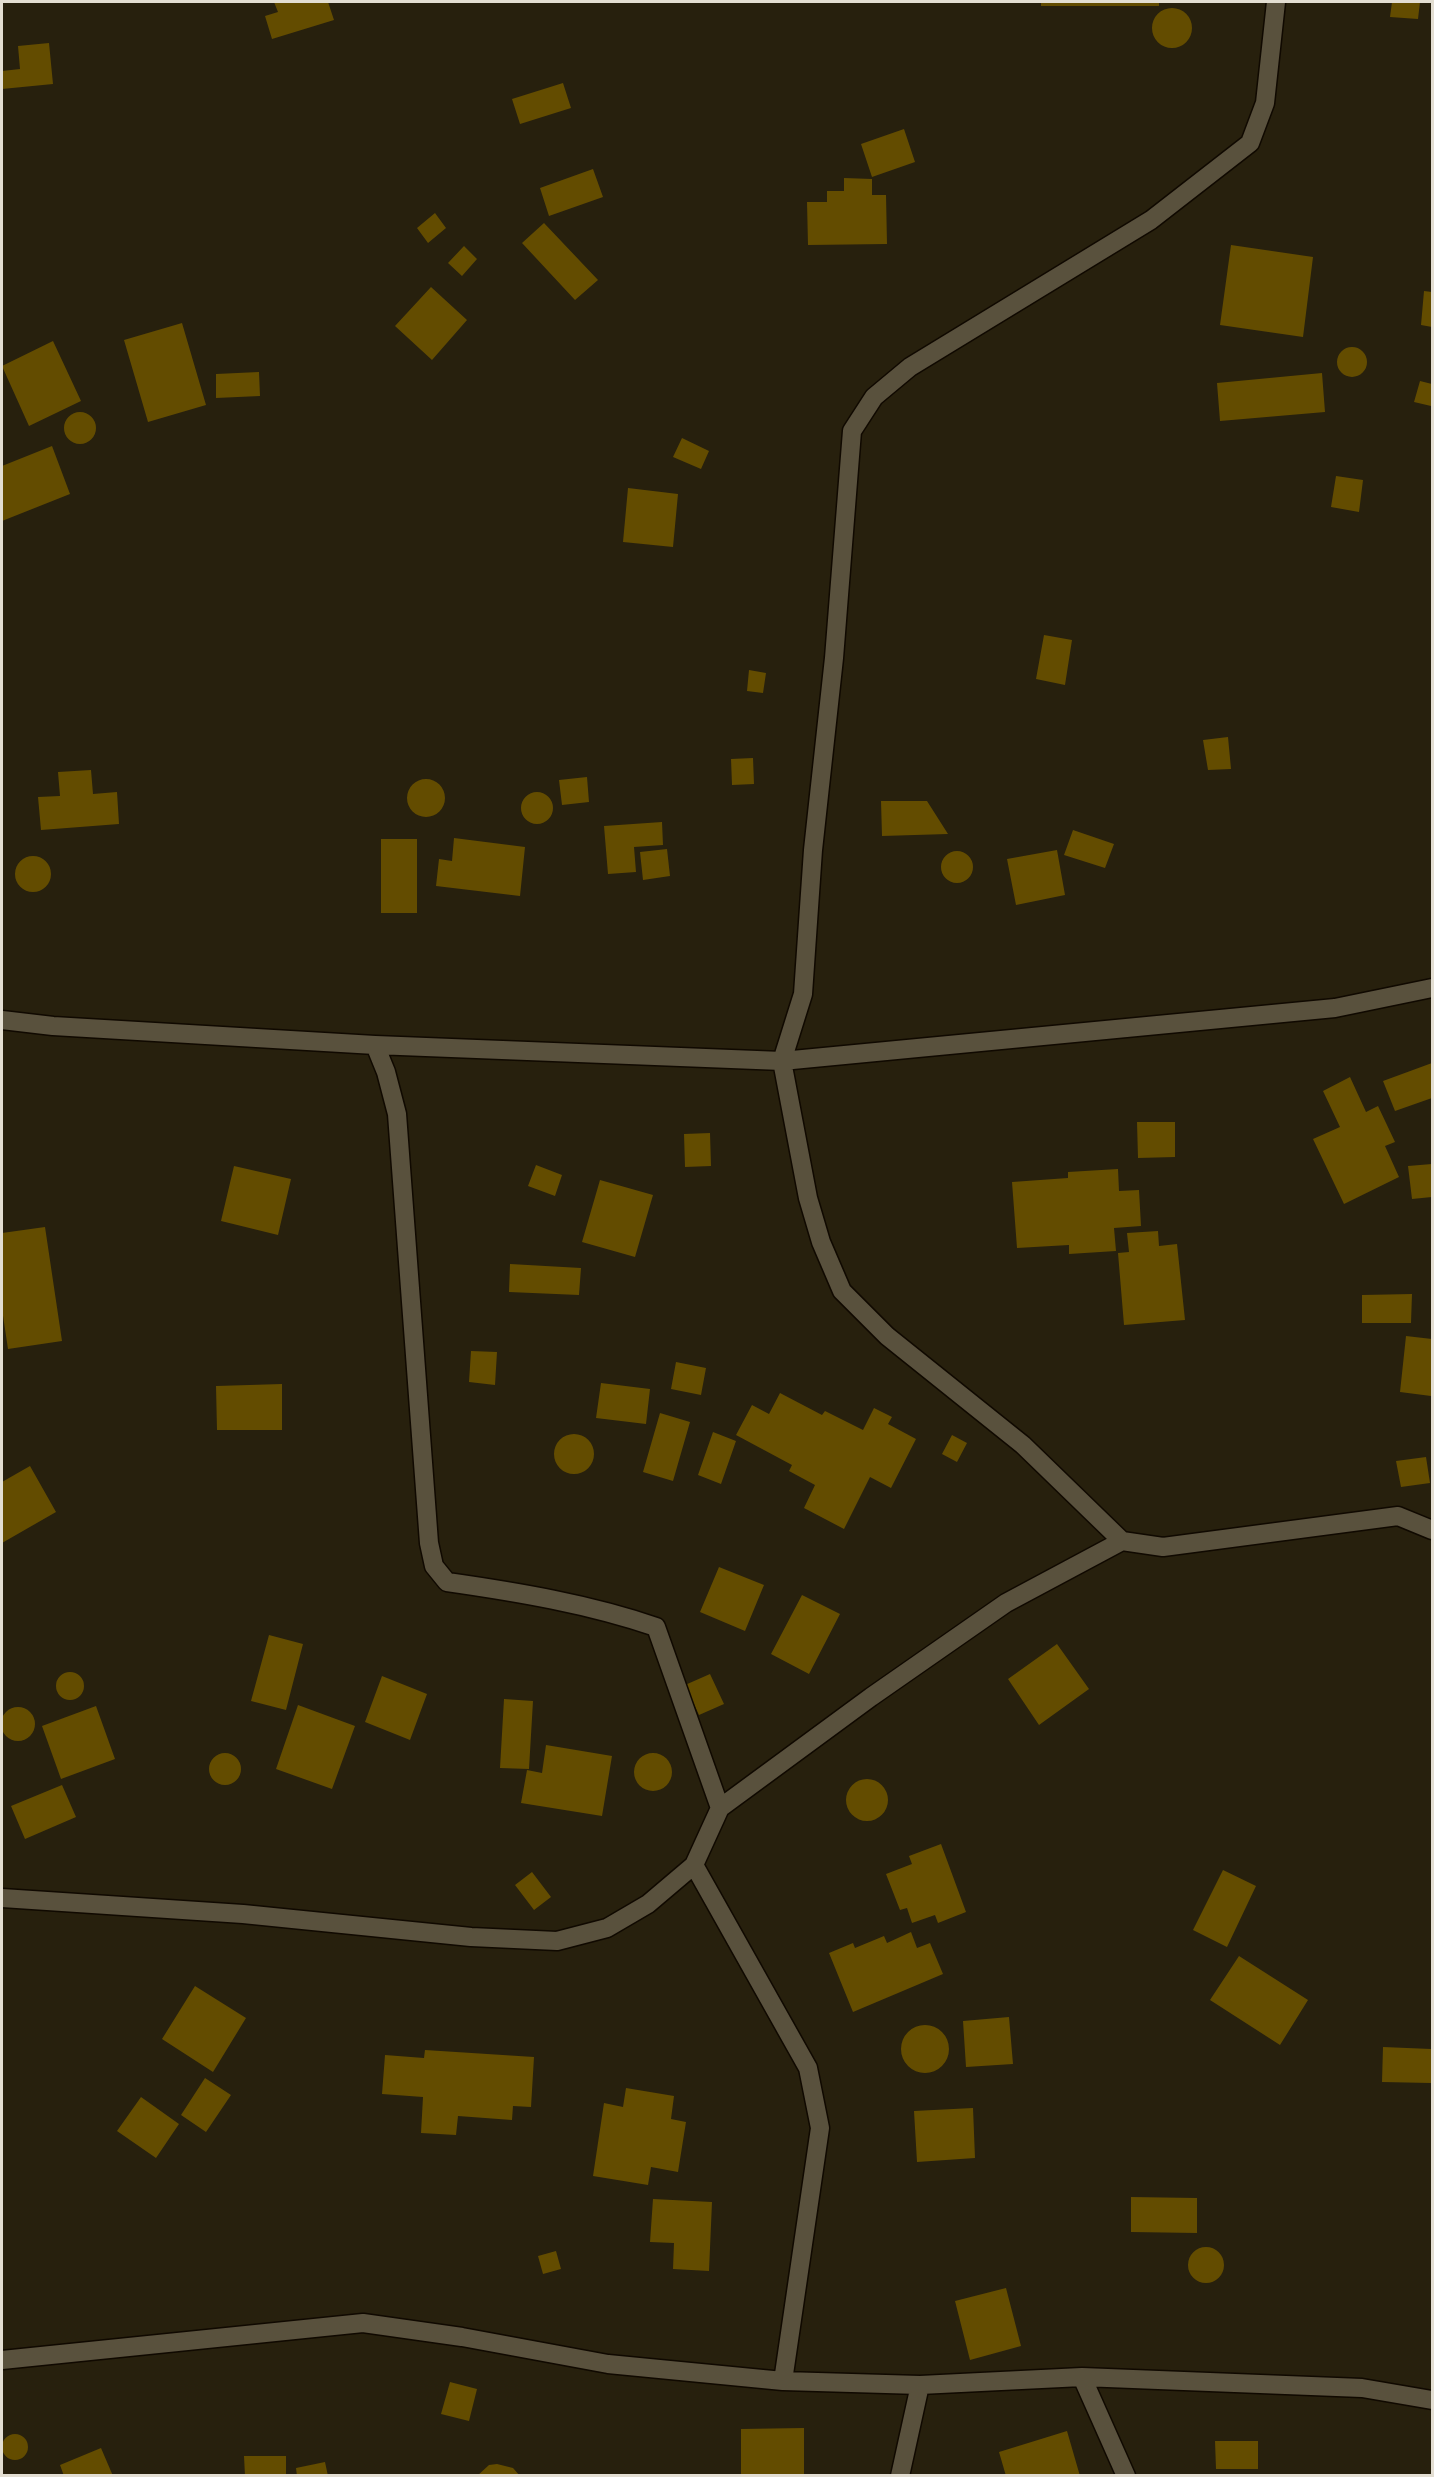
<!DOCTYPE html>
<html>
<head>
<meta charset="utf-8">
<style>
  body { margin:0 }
  #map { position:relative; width:1434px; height:2477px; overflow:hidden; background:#27200d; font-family:"Fira Sans Condensed",sans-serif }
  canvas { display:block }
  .frame { position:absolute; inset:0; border:3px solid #e3ded2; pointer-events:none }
</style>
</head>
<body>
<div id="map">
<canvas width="1434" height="2477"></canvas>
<div class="frame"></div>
</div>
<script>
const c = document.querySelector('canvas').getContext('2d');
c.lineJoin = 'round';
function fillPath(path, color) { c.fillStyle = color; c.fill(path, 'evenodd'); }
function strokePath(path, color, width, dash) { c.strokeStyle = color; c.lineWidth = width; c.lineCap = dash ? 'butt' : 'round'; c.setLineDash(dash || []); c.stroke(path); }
fillPath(new Path2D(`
  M 274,2 L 328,2 L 334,20 L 272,39 L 265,16 L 278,12 Z
  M 1041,2 L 1159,2 L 1159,6 L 1041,6 Z
  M 1392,2 L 1420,2 L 1418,19 L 1390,17 Z
  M1152 28a20 20 0 1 1 40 0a20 20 0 1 1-40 0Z
  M 49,43 L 53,84 L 2,89 L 2,71 L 20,69 L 18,46 Z
  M 563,83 L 571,108 L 520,124 L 512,99 Z
  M 904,129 L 915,162 L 872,177 L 861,144 Z
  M 593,169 L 603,197 L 549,216 L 540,188 Z
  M 844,178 L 872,179 L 872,195 L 886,195 L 887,244 L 808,245 L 807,202 L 827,202 L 827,191 L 844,191 Z
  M 435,213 L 446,228 L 428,243 L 417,228 Z
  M 544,223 L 598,280 L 575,300 L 522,243 Z
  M 1231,245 L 1313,257 L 1303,337 L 1220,325 Z
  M 464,246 L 477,259 L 462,276 L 448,263 Z
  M 431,287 L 467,320 L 432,360 L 395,326 Z
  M 1424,291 L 1432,292 L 1432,327 L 1421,325 Z
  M 182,323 L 206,405 L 148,422 L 124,340 Z
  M 53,341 L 81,401 L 29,426 L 2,366 Z
  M1337 362a15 15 0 1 1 30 0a15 15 0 1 1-30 0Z
  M 259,372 L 260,396 L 216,398 L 216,374 Z
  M 1322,373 L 1325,412 L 1220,421 L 1217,383 Z
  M 1420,381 L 1432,384 L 1431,406 L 1414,402 Z
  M64 428a16 16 0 1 1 32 0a16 16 0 1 1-32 0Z
  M 682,438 L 709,451 L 701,469 L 673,457 Z
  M 52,446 L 70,494 L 2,521 L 2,466 Z
  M 1336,476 L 1363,480 L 1359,512 L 1331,507 Z
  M 628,488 L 678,494 L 673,547 L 623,542 Z
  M 1044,635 L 1072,640 L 1065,685 L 1036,679 Z
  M 749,670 L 766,673 L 763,693 L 747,691 Z
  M 1228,737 L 1231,769 L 1208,770 L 1203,740 Z
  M 753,758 L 754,784 L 732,785 L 731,759 Z
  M 91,770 L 93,794 L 117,792 L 119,824 L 41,830 L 38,797 L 60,796 L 58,772 Z
  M 587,777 L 589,802 L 562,805 L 559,780 Z
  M407 798a19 19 0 1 1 38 0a19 19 0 1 1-38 0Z
  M521 808a16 16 0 1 1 32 0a16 16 0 1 1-32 0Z
  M 881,801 L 927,801 L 948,834 L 882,836 Z
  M 662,822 L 663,845 L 634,847 L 636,872 L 608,874 L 604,826 Z
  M 1073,830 L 1114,844 L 1105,868 L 1064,855 Z
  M 454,838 L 525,847 L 520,896 L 436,886 L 439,859 L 452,861 Z
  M 381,839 L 417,839 L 417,913 L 381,913 Z
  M 667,849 L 670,876 L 643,880 L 640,852 Z
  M 1057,850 L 1065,895 L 1016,905 L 1007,859 Z
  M941 867a16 16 0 1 1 32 0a16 16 0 1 1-32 0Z
  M15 874a18 18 0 1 1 36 0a18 18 0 1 1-36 0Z
  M 1432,1063 L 1432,1098 L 1395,1111 L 1383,1081 Z
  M 1350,1077 L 1366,1112 L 1378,1106 L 1395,1142 L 1385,1146 L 1399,1177 L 1344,1204 L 1313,1139 L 1340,1127 L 1323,1091 Z
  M 1137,1122 L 1175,1122 L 1175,1157 L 1138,1158 Z
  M 710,1133 L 711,1166 L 685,1167 L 684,1134 Z
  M 1432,1164 L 1432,1197 L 1412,1199 L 1408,1166 Z
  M 536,1165 L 562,1175 L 555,1196 L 528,1186 Z
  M 234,1166 L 291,1179 L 278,1235 L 221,1221 Z
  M 1118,1169 L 1119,1191 L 1139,1190 L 1141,1226 L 1114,1228 L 1116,1251 L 1069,1254 L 1069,1245 L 1017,1248 L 1012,1182 L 1068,1178 L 1068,1172 Z
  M 600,1180 L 653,1195 L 635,1257 L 582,1242 Z
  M 45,1227 L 62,1341 L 8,1349 L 2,1309 L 2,1233 Z
  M 1158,1231 L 1159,1246 L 1177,1244 L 1185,1320 L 1124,1325 L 1118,1253 L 1129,1252 L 1127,1233 Z
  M 510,1264 L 581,1268 L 579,1295 L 509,1292 Z
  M 1412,1294 L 1411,1323 L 1362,1323 L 1362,1295 Z
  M 1406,1336 L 1432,1339 L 1431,1396 L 1400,1392 Z
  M 471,1351 L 497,1352 L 495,1385 L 469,1382 Z
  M 676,1362 L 706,1368 L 701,1395 L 671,1389 Z
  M 601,1383 L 650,1389 L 646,1424 L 596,1418 Z
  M 282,1384 L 282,1430 L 217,1430 L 216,1386 Z
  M 780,1393 L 822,1415 L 825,1411 L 863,1430 L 874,1408 L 892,1417 L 888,1424 L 916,1439 L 891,1488 L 870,1477 L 844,1529 L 804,1508 L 815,1485 L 789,1471 L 792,1465 L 736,1435 L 752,1405 L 769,1414 Z
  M 660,1413 L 690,1422 L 673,1481 L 643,1472 Z
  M 713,1432 L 736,1441 L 721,1484 L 698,1475 Z
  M554 1454a20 20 0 1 1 40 0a20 20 0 1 1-40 0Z
  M 952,1435 L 967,1443 L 957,1462 L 942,1454 Z
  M 1426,1457 L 1430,1483 L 1401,1487 L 1396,1461 Z
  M 30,1466 L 56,1512 L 2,1543 L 2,1482 Z
  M 719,1567 L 764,1585 L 745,1631 L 700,1612 Z
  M 802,1595 L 840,1614 L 809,1674 L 771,1654 Z
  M 269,1635 L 303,1644 L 286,1710 L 251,1701 Z
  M 1057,1644 L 1089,1689 L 1039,1725 L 1008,1679 Z
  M56 1686a14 14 0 1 1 28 0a14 14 0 1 1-28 0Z
  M 710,1674 L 724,1704 L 699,1715 L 685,1685 Z
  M 382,1676 L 427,1694 L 410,1740 L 365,1722 Z
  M 504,1699 L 533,1701 L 529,1769 L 500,1768 Z
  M 298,1705 L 355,1726 L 332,1789 L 276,1769 Z
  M 96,1706 L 115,1759 L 61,1779 L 42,1726 Z
  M1 1724a17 17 0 1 1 34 0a17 17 0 1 1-34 0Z
  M 546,1745 L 612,1756 L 602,1816 L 521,1803 L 527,1770 L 542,1773 Z
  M634 1772a19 19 0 1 1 38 0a19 19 0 1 1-38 0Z
  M209 1769a16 16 0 1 1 32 0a16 16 0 1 1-32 0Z
  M846 1800a21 21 0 1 1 42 0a21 21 0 1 1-42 0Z
  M 62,1785 L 76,1817 L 25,1839 L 11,1806 Z
  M 941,1844 L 966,1912 L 938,1923 L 935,1915 L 912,1923 L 907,1908 L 900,1910 L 886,1874 L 912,1864 L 909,1856 Z
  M 1223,1870 L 1256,1886 L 1227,1947 L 1193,1930 Z
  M 532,1872 L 551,1897 L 534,1910 L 515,1885 Z
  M 911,1932 L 917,1948 L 930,1943 L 943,1974 L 853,2012 L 829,1953 L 853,1943 L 855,1948 L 884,1936 L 887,1943 Z
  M 1239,1956 L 1308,2000 L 1280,2045 L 1210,2000 Z
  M 195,1986 L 246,2018 L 213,2072 L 162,2039 Z
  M 1009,2017 L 1013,2064 L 966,2067 L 963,2021 Z
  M901 2049a24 24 0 1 1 48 0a24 24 0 1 1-48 0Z
  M 1383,2047 L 1431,2049 L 1431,2083 L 1382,2082 Z
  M 425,2050 L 534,2057 L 531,2107 L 513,2106 L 512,2120 L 458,2116 L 456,2135 L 421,2133 L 423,2097 L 382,2094 L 385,2055 L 424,2058 Z
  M 205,2078 L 231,2095 L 206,2132 L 181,2115 Z
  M 626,2088 L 674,2096 L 671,2119 L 686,2122 L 678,2172 L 651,2167 L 648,2185 L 593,2176 L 604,2103 L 623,2107 Z
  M 141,2097 L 179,2124 L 156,2158 L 117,2131 Z
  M 973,2108 L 975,2158 L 917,2162 L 914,2111 Z
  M 1131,2197 L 1197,2198 L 1197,2233 L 1131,2232 Z
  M 653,2199 L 712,2202 L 709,2271 L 673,2269 L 674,2243 L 650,2242 Z
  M1188 2265a18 18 0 1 1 36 0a18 18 0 1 1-36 0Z
  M 556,2251 L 561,2269 L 543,2274 L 538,2256 Z
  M 1006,2288 L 1021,2346 L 970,2360 L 955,2301 Z
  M 450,2382 L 477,2389 L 469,2421 L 441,2414 Z
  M 804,2428 L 804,2476 L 741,2476 L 741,2429 Z
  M 1067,2431 L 1080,2476 L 1006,2476 L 999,2452 Z
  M2 2447a13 13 0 1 1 26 0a13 13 0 1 1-26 0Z
  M 1215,2441 L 1258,2441 L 1258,2469 L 1216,2469 Z
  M 101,2448 L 113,2476 L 64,2476 L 60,2465 Z
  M 244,2456 L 286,2456 L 286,2476 L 245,2476 Z
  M 325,2462 L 328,2476 L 297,2476 L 296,2468 Z
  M 497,2464 L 513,2468 L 520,2476 L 477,2476 L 489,2465 Z`), '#634c00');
const minor = new Path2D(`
  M 2,1020 L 53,1026 L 375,1045 L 782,1061 L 1335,1008 L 1432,988
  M 375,1045 L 386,1072 L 397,1114 L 429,1543 L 434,1566 L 447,1582 C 517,1592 589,1604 656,1627 L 720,1808
  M 1122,1541 L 1023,1445 L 887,1336 L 842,1291 L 821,1242 L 808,1198 L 782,1061 L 803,994 L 813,850 L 834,658 L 852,431 L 874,397 L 910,367 L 1151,220 L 1250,143 L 1265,103 L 1276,2
  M 694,1865 L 808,2068 L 820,2128 L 783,2381
  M 2,1898 L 243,1914 L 471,1937 L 557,1941 L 607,1928 L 648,1904 L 694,1865 L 720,1808 L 871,1697 L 1006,1603 L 1122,1541 L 1163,1547 L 1398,1516 L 1432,1530
  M 2,2360 L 363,2323 L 462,2337 L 608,2364 L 783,2381 L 920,2385 L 1082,2377 L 1362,2388 L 1432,2400
  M 1082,2377 L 1126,2476
  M 900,2476 L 920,2385`);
strokePath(minor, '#100900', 21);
strokePath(minor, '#59513d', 18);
</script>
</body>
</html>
